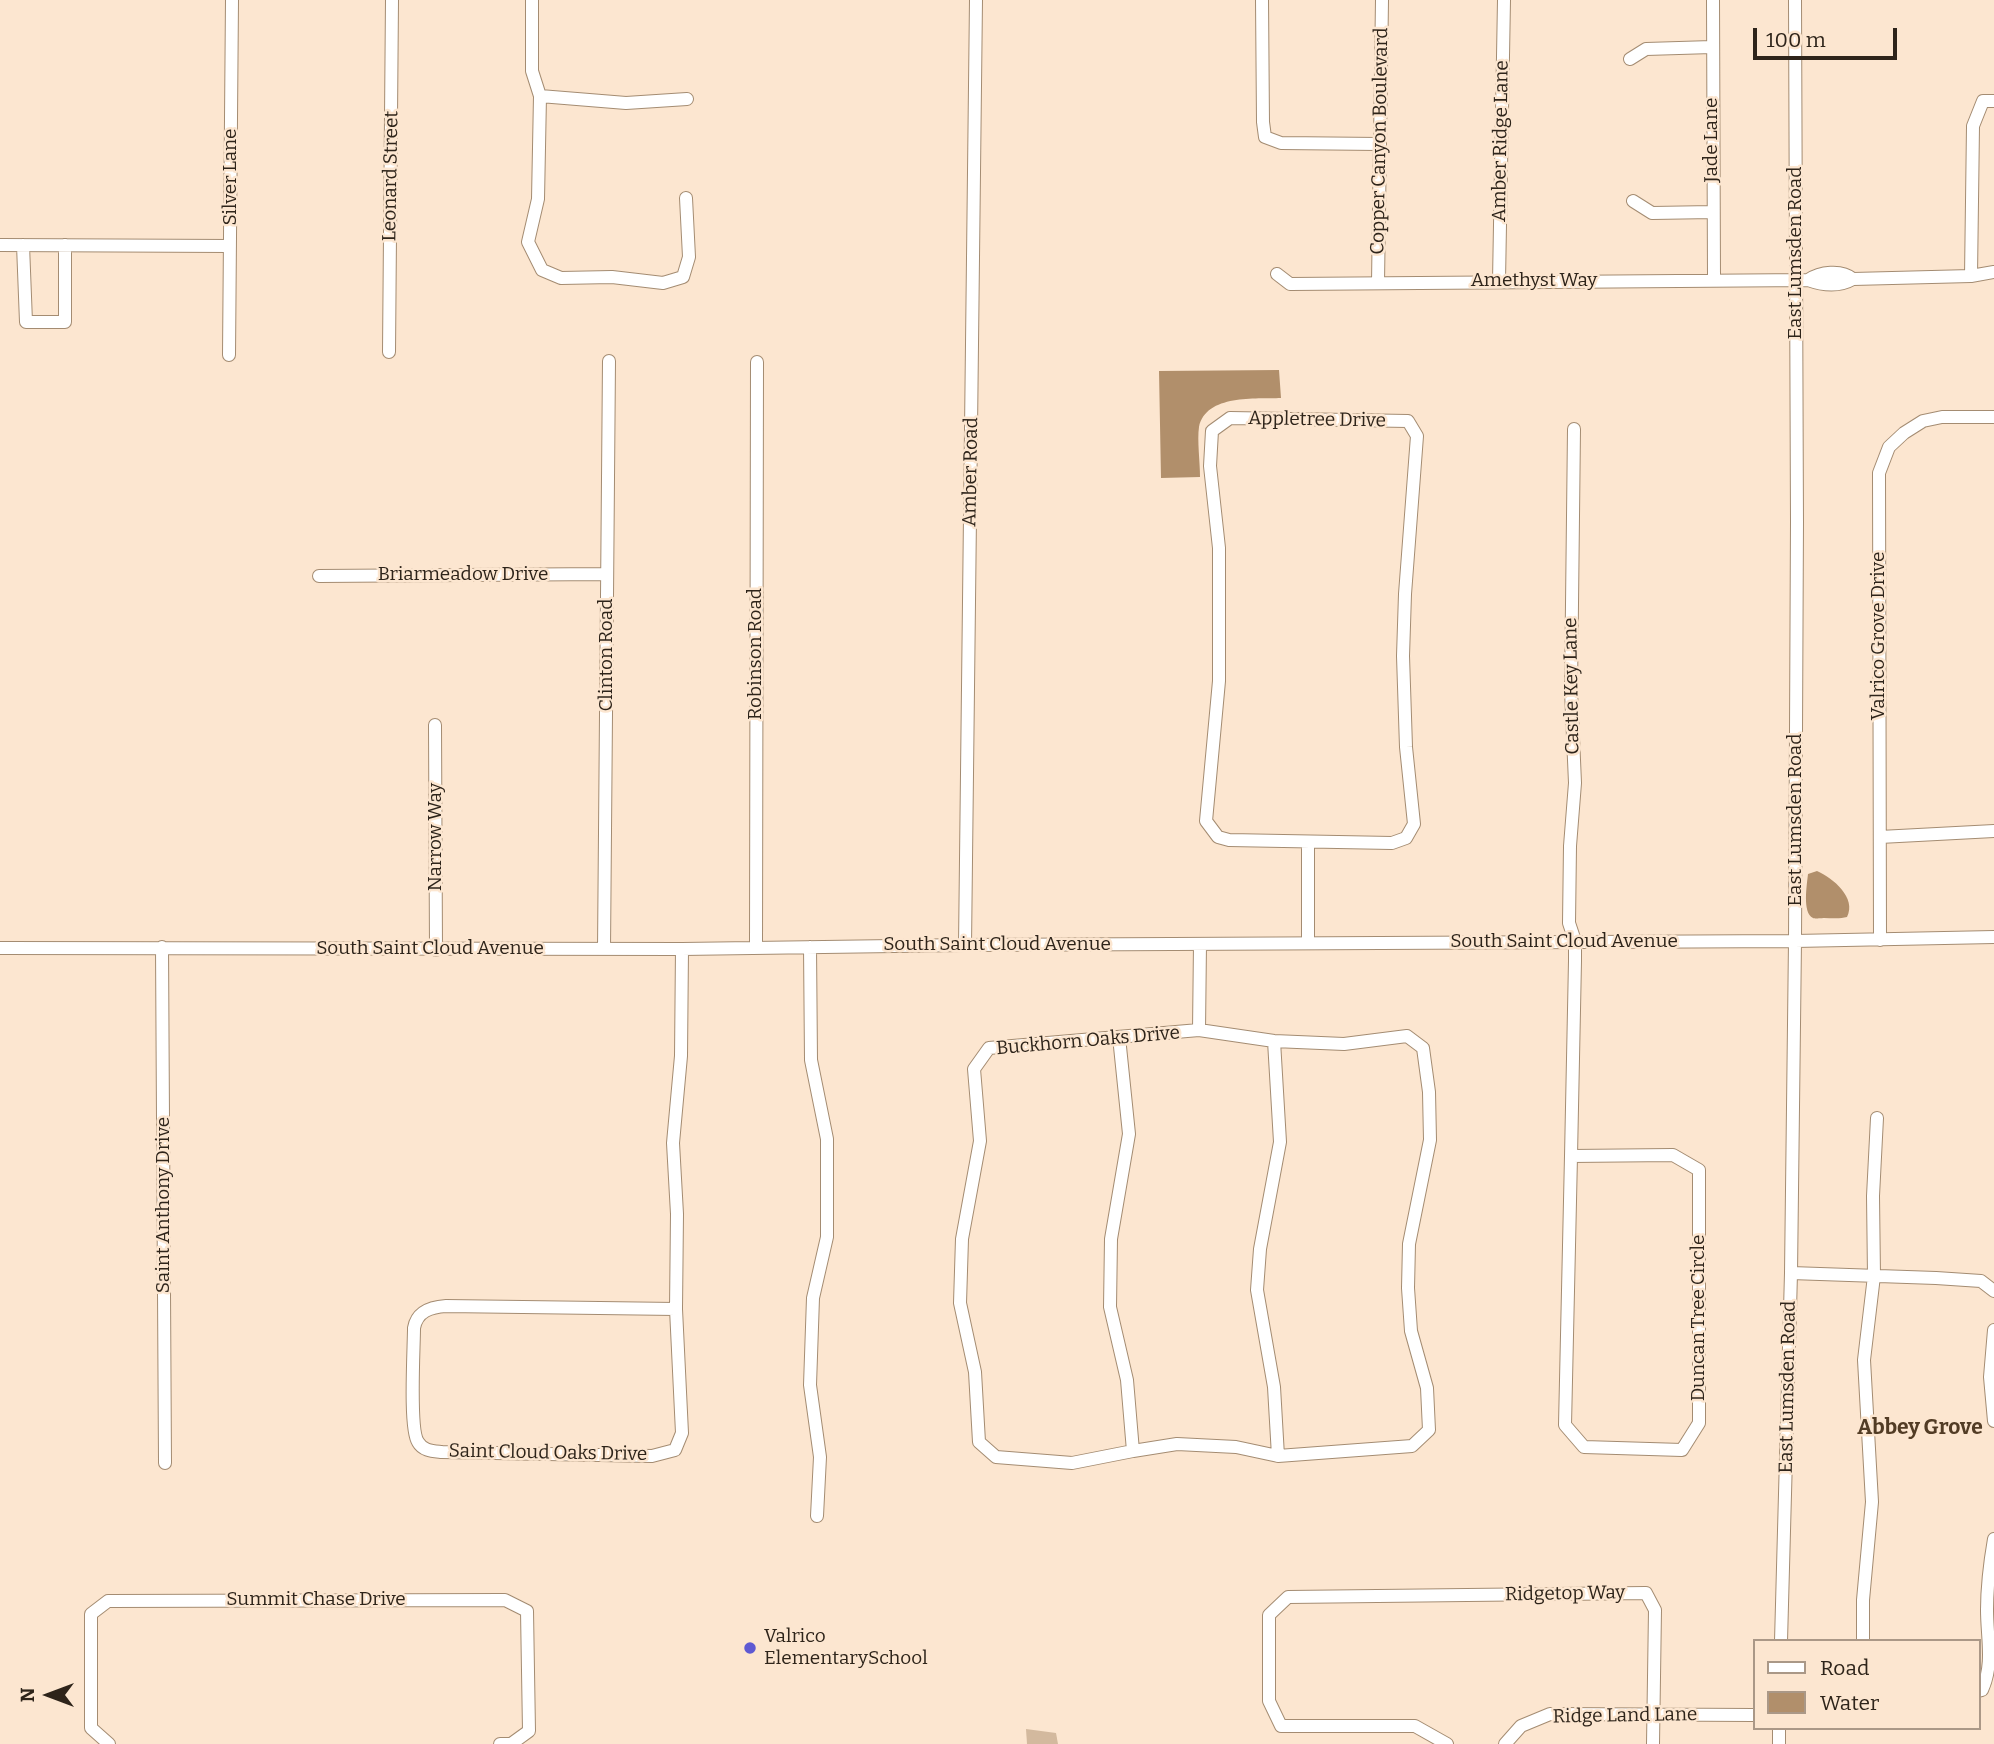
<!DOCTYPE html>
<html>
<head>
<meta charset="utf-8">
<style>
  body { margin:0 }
  #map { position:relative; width:1994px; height:1744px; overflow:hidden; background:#fce6d0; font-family:Bitter,serif }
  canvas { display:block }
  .legend { position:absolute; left:1753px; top:1639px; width:228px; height:91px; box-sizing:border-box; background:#fce6d0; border:2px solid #aa9887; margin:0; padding:9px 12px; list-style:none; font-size:21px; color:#2e241a }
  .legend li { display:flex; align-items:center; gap:14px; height:35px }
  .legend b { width:35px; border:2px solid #aa9887 }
  .north { position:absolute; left:14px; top:1660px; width:70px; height:70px; -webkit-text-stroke:5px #fce6d0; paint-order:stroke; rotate:270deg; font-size:19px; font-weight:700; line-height:28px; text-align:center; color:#2e241a }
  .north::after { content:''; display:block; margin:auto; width:24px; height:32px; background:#2e241a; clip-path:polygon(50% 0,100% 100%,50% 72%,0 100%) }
  .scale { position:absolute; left:1753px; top:28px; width:144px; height:32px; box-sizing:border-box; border:4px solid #2e241a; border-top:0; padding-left:9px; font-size:21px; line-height:24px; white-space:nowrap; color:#2e241a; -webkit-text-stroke:5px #fce6d0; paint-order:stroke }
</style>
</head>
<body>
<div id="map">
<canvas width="1994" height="1744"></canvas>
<ul class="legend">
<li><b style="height:9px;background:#fff"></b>Road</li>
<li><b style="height:19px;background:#b18f6b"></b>Water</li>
</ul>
<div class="north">N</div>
<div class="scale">100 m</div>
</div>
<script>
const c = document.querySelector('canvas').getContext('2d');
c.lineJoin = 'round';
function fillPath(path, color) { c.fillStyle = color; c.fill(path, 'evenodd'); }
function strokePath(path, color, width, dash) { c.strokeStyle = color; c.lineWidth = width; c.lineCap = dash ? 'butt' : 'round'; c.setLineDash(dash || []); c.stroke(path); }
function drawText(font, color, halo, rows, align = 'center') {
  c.font = font + ' Bitter,serif'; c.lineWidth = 5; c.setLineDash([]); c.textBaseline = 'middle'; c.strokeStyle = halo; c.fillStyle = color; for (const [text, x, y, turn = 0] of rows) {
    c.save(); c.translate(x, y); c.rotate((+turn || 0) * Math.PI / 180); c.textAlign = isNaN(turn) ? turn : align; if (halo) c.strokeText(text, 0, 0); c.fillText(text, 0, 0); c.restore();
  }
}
fillPath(new Path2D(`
  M 1026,1729 L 1056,1733 L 1058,1744 L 1027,1744 Z`), '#d3b99e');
fillPath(new Path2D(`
  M 1279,370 L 1281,398 C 1256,399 1206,394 1199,427 C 1197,440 1200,462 1200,477 L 1161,478 L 1159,371 Z
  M 1817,871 C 1833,878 1857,898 1847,917 C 1840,919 1832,918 1824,918 C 1823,918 1815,919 1813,918 C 1802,913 1807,884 1808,874 Z`), '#b18f6b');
const minor = new Path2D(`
  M 532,0 L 532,71 L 540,96 L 538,199 L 528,242 L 542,270 L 561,278 L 612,277 L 663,283 L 683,277 L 689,257 L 686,198
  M 1262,0 L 1263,122 L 1265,137 L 1281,143 L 1379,144
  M 1713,0 L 1714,280
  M 1630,59 L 1646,49 L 1712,47
  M 540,96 L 626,103 L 687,99
  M 1994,101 L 1983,101 L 1973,126 L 1971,276 L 1994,272
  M 1633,201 L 1652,213 L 1713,212
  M 0,245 L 230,246
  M 23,245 L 26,322 L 65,322 L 65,245
  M 1277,274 L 1290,284 L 1808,280 C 1822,285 1839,287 1853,279 C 1841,269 1820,272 1808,280
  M 1853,279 L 1971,276
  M 1499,281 L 1504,0
  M 1378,283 L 1382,0
  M 389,352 L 392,0
  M 229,355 L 232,0
  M 1230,418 L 1408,421 L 1417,436 L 1405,594 L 1403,656 L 1406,747 L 1414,824 L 1406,838 L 1392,843 L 1229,840 L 1218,837 L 1206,821 L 1219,681 L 1219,548 L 1210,466 L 1212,431 Z
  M 319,576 L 607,574
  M 435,725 L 436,950
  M 1880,837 L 1994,831
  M 1308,842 L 1308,943
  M 1880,940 L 1879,473 L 1889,447 L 1904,433 L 1923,421 L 1942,417 L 1994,417
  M 965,945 L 976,0
  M 162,947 L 165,1463
  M 756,947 L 757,362
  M 810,947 L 811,1060 L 827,1139 L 827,1237 L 813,1298 L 810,1385 L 820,1457 L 817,1516
  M 0,948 L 682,949 L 965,945 L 1795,941 L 1994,937
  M 604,949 L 609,361
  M 1199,1030 L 1274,1041 L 1344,1044 L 1407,1036 L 1423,1048 L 1429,1092 L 1430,1140 L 1409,1244 L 1408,1288 L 1411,1331 L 1427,1388 L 1429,1430 L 1412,1446 L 1278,1456 L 1236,1447 L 1177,1444 L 1133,1451 L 1072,1463 L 996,1457 L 979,1442 L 975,1372 L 960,1303 L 962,1239 L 980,1141 L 974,1069 L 989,1048 Z
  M 1199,1030 L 1200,944
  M 1119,1037 L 1129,1134 L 1111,1239 L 1110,1307 L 1127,1380 L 1133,1451
  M 1274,1041 L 1280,1142 L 1260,1249 L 1257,1290 L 1274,1387 L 1278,1456
  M 1673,1155 L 1699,1170 L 1699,1423 L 1682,1450 L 1584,1447 L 1565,1425 L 1571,1156 Z
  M 1571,1156 L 1575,961 L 1575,941 L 1569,923 L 1570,846 L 1575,783 L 1571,691 L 1574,429
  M 1791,1273 L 1936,1278 L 1981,1281 L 1994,1291
  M 446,1306 L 676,1309 L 682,1433 L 675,1450 L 652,1456 L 442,1452 C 433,1451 423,1451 418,1442 C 409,1429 414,1348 414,1328 C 417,1311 431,1307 446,1306 Z
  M 676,1309 L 677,1214 L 673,1143 L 681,1056 L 682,949
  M 1994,1330 L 1990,1377 L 1994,1421
  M 1781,1641 L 1791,1273 L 1795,941 L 1797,521 L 1795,0
  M 1863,1641 L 1863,1600 L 1872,1502 L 1864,1360 L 1874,1276 L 1873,1196 L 1877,1118
  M 1978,1691 L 1982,1690 C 1994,1664 1987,1638 1987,1610 C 1987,1586 1990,1562 1994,1539
  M 109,1744 L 91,1728 L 91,1614 L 108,1601 L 505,1600 L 527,1611 L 529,1731 L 511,1744 L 500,1744
  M 1447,1744 L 1415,1726 L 1281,1726 L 1269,1701 L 1269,1615 L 1288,1597 L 1646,1593 L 1655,1610 L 1653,1744
  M 1505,1744 L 1521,1726 L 1550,1714 L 1754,1715
  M 1779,1744 L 1779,1728`);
strokePath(minor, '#a48c72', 14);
strokePath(minor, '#fff', 12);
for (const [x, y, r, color] of [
  [750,1648,7,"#5e59d2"]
]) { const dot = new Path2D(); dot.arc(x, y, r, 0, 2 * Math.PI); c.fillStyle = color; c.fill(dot); strokePath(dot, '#fce6d0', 2.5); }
drawText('19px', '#2e241a', '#fce6d0', [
  ["Jade Lane",1712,140,-90],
  ["Copper Canyon Boulevard",1380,141,-89],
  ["Amber Ridge Lane",1501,141,-89],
  ["Leonard Street",391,176,-89],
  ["Silver Lane",231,177,-90],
  ["East Lumsden Road",1796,253,-90],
  ["Amethyst Way",1534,281],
  ["Appletree Drive",1317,420,1],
  ["Amber Road",971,472,-89],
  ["Briarmeadow Drive",463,575],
  ["Valrico Grove Drive",1879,636,-90],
  ["Robinson Road",756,654,-90],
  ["Clinton Road",607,655,-90],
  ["Castle Key Lane",1572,686,-91],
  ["East Lumsden Road",1796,820,-90],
  ["Narrow Way",436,837,-90],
  ["South Saint Cloud Avenue",1564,942],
  ["South Saint Cloud Avenue",997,945],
  ["South Saint Cloud Avenue",430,949],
  ["Buckhorn Oaks Drive",1088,1041,-5],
  ["Saint Anthony Drive",164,1205,-90],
  ["Duncan Tree Circle",1699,1318,-90],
  ["East Lumsden Road",1788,1387,-89],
  ["Saint Cloud Oaks Drive",548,1453,1],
  ["Ridgetop Way",1565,1594,-1],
  ["Summit Chase Drive",316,1600],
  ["Ridge Land Lane",1625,1716,-1]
]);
drawText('19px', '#2e241a', '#fce6d0', [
  ["Valrico",764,1637],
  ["ElementarySchool",764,1659]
], 'left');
drawText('bold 21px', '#523c25', '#fce6d0', [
  ["Abbey Grove",1920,1428]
]);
</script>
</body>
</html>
